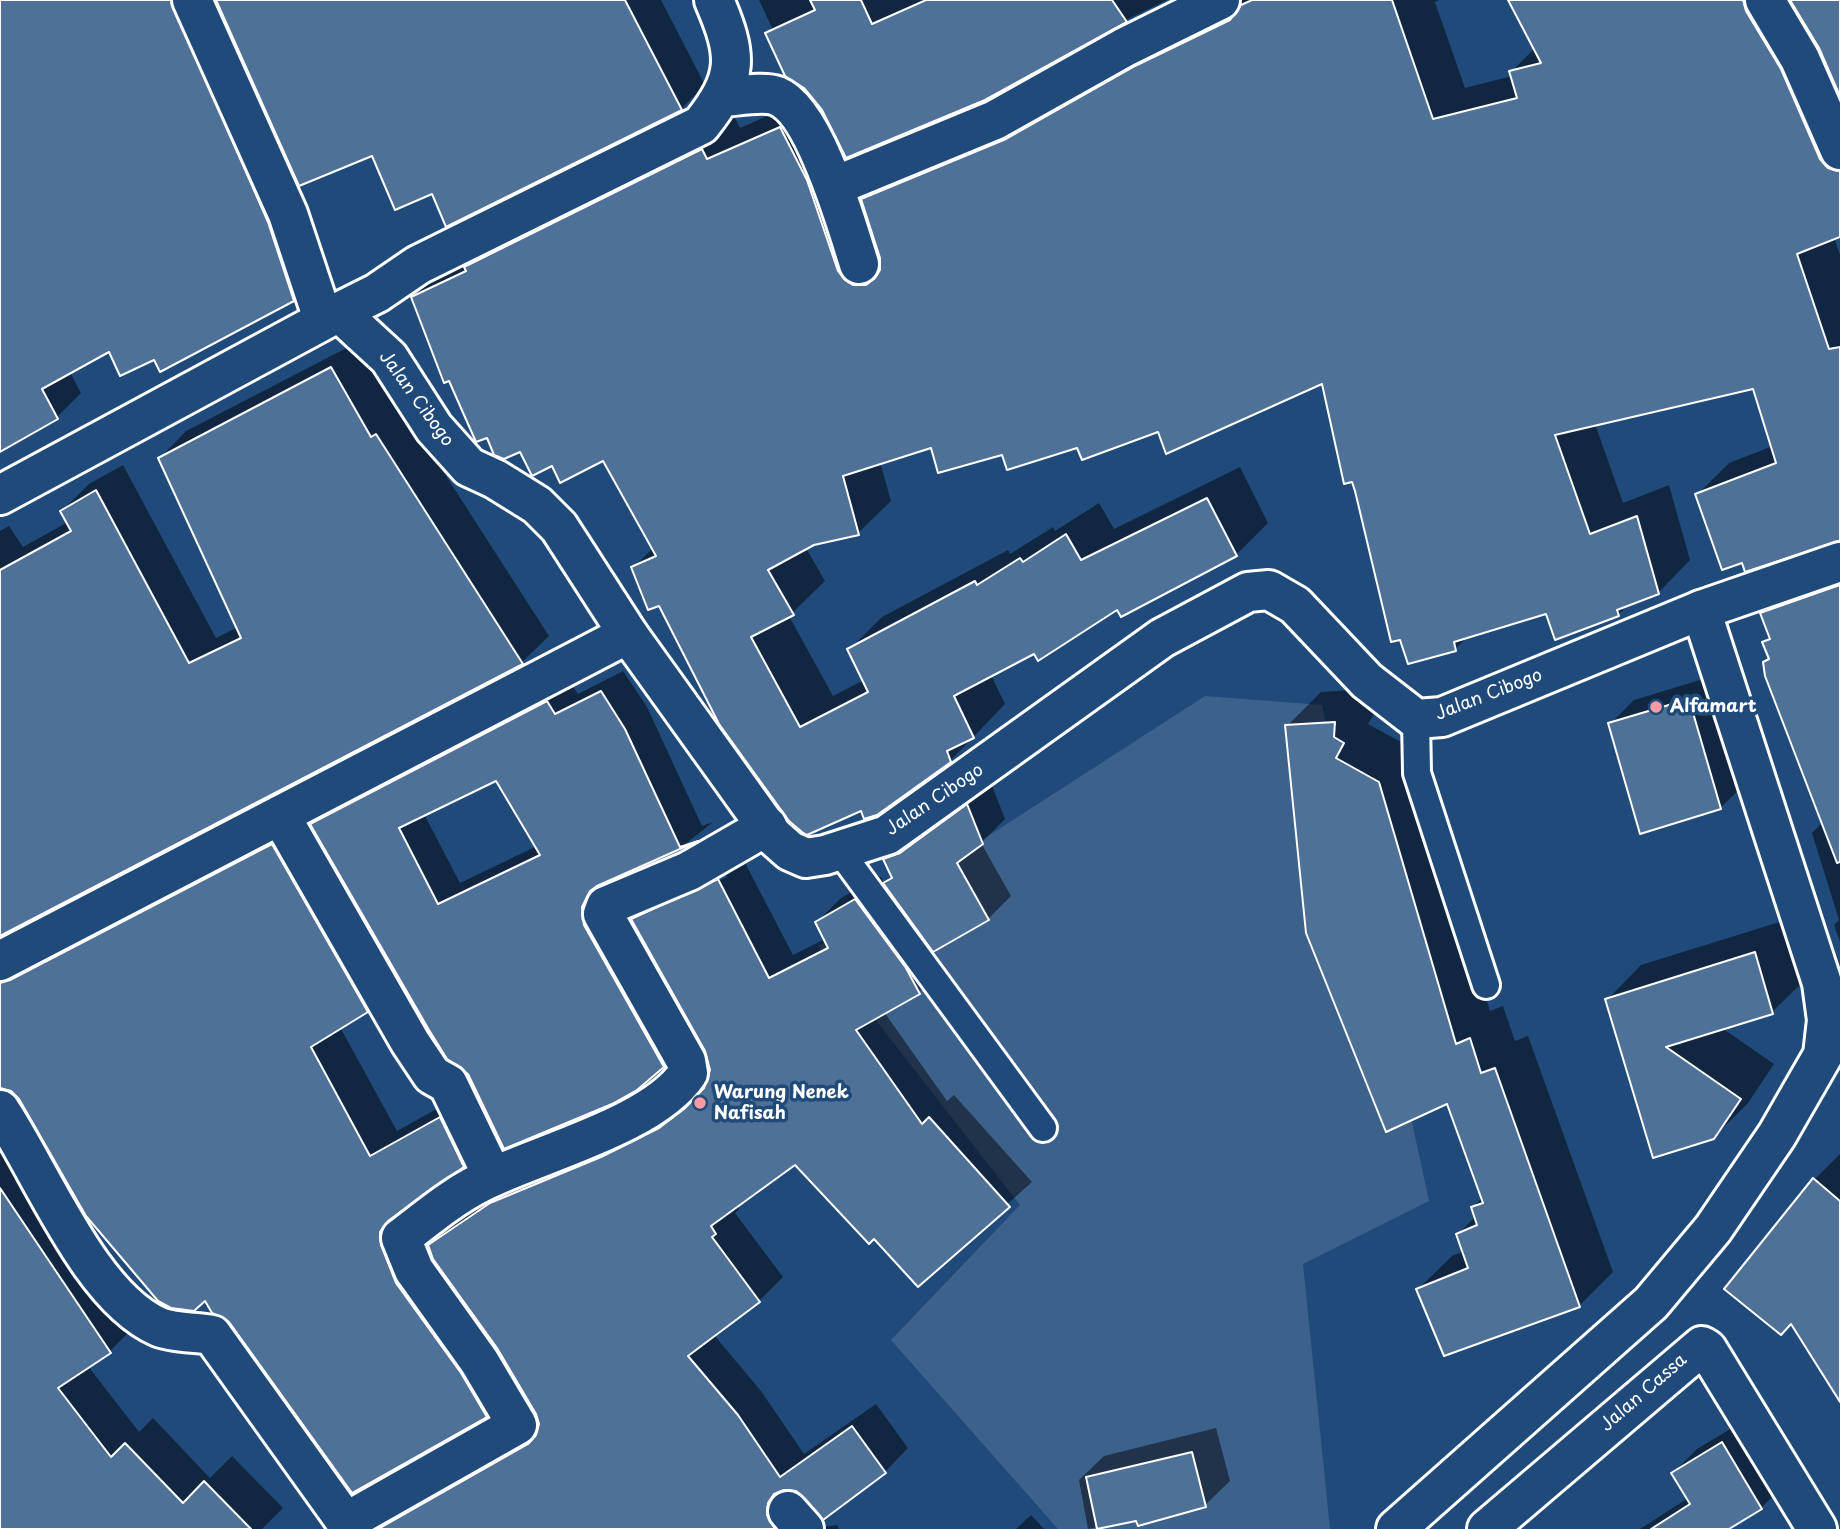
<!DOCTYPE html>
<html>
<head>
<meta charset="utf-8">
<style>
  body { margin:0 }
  canvas { display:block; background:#1f4a7a }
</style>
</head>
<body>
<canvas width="1840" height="1529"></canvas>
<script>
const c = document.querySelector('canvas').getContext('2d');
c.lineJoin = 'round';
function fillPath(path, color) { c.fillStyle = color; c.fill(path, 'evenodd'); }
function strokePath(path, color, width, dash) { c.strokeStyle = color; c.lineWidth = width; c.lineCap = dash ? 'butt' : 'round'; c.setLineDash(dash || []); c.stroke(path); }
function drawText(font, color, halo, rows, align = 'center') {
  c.font = font + ' "Playpen Sans",sans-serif'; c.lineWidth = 7; c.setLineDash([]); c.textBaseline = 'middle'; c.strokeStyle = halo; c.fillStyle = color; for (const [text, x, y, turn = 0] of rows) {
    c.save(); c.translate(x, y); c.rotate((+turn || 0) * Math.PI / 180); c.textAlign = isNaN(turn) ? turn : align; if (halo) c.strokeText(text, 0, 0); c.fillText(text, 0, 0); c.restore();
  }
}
fillPath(new Path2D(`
  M 1205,696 L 1322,705 L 1429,1201 L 1303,1264 L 1330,1529 L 1058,1529 L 891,1340 L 1020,1205 L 818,946 Z`), '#3c618b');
fillPath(new Path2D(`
  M 0,0 L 202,0 L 317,275 L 293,299 L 154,358 L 110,349 L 70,372 L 81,393 L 57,417 L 0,425 Z
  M 218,0 L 661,0 L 705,85 L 681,109 L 433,192 L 373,154 Z
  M 759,0 L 1167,0 L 1114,26 L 838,144 L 870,239 L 879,251 L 863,199 L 895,167 L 1239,0 L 1439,0 L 1435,2 L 1465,88 L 1512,76 L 1511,72 L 1535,48 L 1510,0 L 1769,0 L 1821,86 L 1832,81 L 1840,100 L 1840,235 L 1834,237 L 1840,255 L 1840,527 L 1697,495 L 1729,463 L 1773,446 L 1754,387 L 1595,424 L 1623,503 L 1669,485 L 1690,560 L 1658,593 L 1630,603 L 1618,615 L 1547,612 L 1469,636 L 1455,649 L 1357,490 L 1323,381 L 1159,430 L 1078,446 L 1003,452 L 932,446 L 880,462 L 891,501 L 858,533 L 806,548 L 825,581 L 789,616 L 833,696 L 864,680 L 849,650 L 882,617 L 1008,550 L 1010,554 L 1053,527 L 1055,531 L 1099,503 L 1114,529 L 1240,467 L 1268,523 L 1236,555 L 1117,607 L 991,675 L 1005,704 L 982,728 L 950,761 L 861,809 L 660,603 L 633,568 L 653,548 L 604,459 L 553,464 L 521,450 L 413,297 L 445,265 L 499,235 L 735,118 L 740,128 L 813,96 L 767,33 L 772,28 ZM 817,102 L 829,121 L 826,122 Z
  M 358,342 L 398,412 L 403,409 L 549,636 L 522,662 L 4,932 L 7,945 L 299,819 L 393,984 L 367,1011 L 340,1027 L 397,1131 L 467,1092 L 489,1139 L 463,1166 L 406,1205 L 406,1218 L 422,1256 L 512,1389 L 486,1416 L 231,1320 L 205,1299 L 20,1097 L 6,1088 L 136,1325 L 110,1351 L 88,1366 L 139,1432 L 153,1418 L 210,1478 L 232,1456 L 283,1508 L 262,1529 L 16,1529 L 0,1519 L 0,531 L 9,526 L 23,547 L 68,522 L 62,511 L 89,484 L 123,465 L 216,638 L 238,627 L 160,458 L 186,431 Z
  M 1840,586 L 1840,942 L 1834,925 L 1839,920 L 1812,833 L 1832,813 L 1765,663 L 1770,657 L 1764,642 Z
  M 623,671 L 647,707 L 702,826 L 713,822 L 678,850 L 604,884 L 605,902 L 685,1044 L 663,1066 L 469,1073 L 313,824 L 334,802 L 569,680 L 578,694 ZM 497,778 L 537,846 L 460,883 L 424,814 Z
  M 1713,676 L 1745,784 L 1720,808 L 1610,724 L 1634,700 Z
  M 1368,689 L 1377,709 L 1368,724 L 1412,748 L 1490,1011 L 1503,1006 L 1515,1041 L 1528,1036 L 1613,1272 L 1579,1306 L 1418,1289 L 1452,1256 L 1464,1251 L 1458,1234 L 1476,1216 L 1473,1207 L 1483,1197 L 1448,1101 L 1287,726 L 1321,692 Z
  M 991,783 L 1005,819 L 981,843 L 1011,896 L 988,919 L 933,950 L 943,968 L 919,992 L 884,1012 L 947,1101 L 954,1095 L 1032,1182 L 918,1284 L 874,1237 L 795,1163 L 737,1205 L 739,1209 L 735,1213 L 783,1277 L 759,1301 L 714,1335 L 761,1391 L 804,1454 L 876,1404 L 908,1448 L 885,1472 L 788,1488 L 812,1520 L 822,1527 L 837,1525 L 839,1529 L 383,1529 L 407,1504 L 540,1428 L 537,1413 L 499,1349 L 430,1246 L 454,1222 L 516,1179 L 685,1104 L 711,1080 L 707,1050 L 633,919 L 657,896 L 742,857 L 793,955 L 825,939 L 817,922 L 841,898 L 880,876 L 885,884 L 893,876 L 885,860 L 908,837 ZM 725,874 L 727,877 L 660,908 L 660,904 Z
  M 1789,919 L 1807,978 L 1772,1012 L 1722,1028 L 1774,1064 L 1748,1103 L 1713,1138 L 1607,1000 L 1641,965 Z
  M 1840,1154 L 1840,1399 L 1814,1180 Z
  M 1747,1419 L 1785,1484 L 1761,1508 L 1725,1529 L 1640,1529 L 1688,1498 L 1673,1473 L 1697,1449 Z
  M 1216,1428 L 1230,1481 L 1205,1505 L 1088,1529 L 1079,1480 L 1104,1456 Z
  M 1031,1515 L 1044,1529 L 1016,1529 Z`), '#0007');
const building = new Path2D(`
  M 0,0 L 171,0 L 268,222 L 294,301 L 160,372 L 154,360 L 120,376 L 109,352 L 42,389 L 58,419 L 0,452 Z
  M 216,0 L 625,0 L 682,110 L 446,227 L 432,194 L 395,210 L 372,156 L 299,186 Z
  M 810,0 L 861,0 L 872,24 L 926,0 L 1112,0 L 1127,22 L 985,100 L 846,158 L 822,110 L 804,88 L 785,76 L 765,33 L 815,10 Z
  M 1252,0 L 1392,0 L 1433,119 L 1517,98 L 1509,71 L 1541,63 L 1508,0 L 1743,0 L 1746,11 L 1781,69 L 1820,159 L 1828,168 L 1840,171 L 1840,237 L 1797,254 L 1829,349 L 1840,347 L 1840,541 L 1745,572 L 1742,563 L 1722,570 L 1695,494 L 1776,463 L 1753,389 L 1555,435 L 1590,534 L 1637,516 L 1659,594 L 1617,610 L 1619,616 L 1555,640 L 1546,614 L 1454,642 L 1456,651 L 1408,664 L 1400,640 L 1391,642 L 1355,491 L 1352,482 L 1344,484 L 1322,384 L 1166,454 L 1158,432 L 1082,460 L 1077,448 L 1007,470 L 1002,455 L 938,473 L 931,448 L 843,476 L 859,535 L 814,545 L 768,570 L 794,615 L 751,637 L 800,727 L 868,692 L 847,649 L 975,581 L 977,585 L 1020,558 L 1023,562 L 1066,534 L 1081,560 L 1207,498 L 1237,556 L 1121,617 L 1117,610 L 1038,661 L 1034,654 L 954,696 L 974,738 L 947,751 L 951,762 L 877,815 L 864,819 L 861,811 L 807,835 L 802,832 L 789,821 L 719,724 L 659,606 L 648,610 L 631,567 L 656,556 L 603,461 L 560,483 L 552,466 L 532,476 L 520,452 L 504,459 L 494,455 L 487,438 L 476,442 L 449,381 L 444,383 L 411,297 L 466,271 L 464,267 L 702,149 L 707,159 L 780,127 L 807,180 L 838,271 L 845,280 L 853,285 L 866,285 L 875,278 L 880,270 L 880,258 L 861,199 L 1006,139 L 1135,66 L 1230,20 L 1241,5 Z
  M 1790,0 L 1840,0 L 1840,96 L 1819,48 Z
  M 331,367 L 371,437 L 376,434 L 523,664 L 0,936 L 0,570 L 71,531 L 60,511 L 96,490 L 189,663 L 241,638 L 158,458 Z
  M 1840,585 L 1840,862 L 1837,863 L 1765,676 L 1763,662 L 1769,659 L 1762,642 L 1770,639 L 1760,613 Z
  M 601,691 L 625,729 L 680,847 L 698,841 L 597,886 L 590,891 L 582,907 L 584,925 L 664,1067 L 637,1090 L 612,1104 L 504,1149 L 468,1074 L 447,1059 L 429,1030 L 310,824 L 547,701 L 555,714 ZM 496,781 L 540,855 L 438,904 L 399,828 Z
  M 1689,699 L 1721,809 L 1640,834 L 1608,723 Z
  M 1335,722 L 1334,737 L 1344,743 L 1336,758 L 1379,782 L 1456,1044 L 1470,1038 L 1481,1073 L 1495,1068 L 1580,1307 L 1444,1356 L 1416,1289 L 1468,1268 L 1456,1234 L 1477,1225 L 1471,1207 L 1483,1203 L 1447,1104 L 1386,1132 L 1306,933 L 1285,725 Z
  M 967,804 L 983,844 L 957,863 L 989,920 L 933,952 L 883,883 L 892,878 L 883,859 L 900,853 Z
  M 272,844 L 368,1012 L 311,1047 L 370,1156 L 440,1117 L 464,1167 L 388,1221 L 380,1232 L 381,1245 L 396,1283 L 461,1373 L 487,1417 L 352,1493 L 229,1322 L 212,1313 L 205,1301 L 194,1311 L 171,1308 L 158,1301 L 86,1216 L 19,1099 L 11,1091 L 0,1088 L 0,983 L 10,980 Z
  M 718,879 L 769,978 L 828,948 L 815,922 L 855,899 L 906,968 L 920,994 L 856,1030 L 922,1124 L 929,1117 L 1010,1207 L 918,1287 L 874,1239 L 869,1244 L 795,1165 L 711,1226 L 716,1234 L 712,1237 L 760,1302 L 688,1356 L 738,1415 L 780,1477 L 852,1426 L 886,1473 L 823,1520 L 796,1491 L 784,1490 L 774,1494 L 768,1503 L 767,1515 L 775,1529 L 378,1529 L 528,1444 L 536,1435 L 539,1424 L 536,1414 L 497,1348 L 433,1259 L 428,1245 L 490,1203 L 601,1157 L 659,1128 L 684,1109 L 704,1088 L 710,1070 L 705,1051 L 631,919 Z
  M 1755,952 L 1773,1014 L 1666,1047 L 1741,1099 L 1714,1139 L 1653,1158 L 1605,999 Z
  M 1813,1178 L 1840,1201 L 1840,1402 L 1791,1324 L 1781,1335 L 1724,1289 Z
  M 0,1188 L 111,1353 L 58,1388 L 111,1457 L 125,1443 L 183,1503 L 204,1481 L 251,1529 L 0,1529 Z
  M 1722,1442 L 1762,1509 L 1729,1529 L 1651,1529 L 1690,1504 L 1671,1473 Z
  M 1192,1452 L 1206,1507 L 1138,1526 L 1136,1521 L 1097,1529 L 1086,1477 Z`);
fillPath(building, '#507197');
strokePath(building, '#fff', 2);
const lane = new Path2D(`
  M 1416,719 L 1417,773 L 1486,985
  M 839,850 L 1043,1128`);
const street = new Path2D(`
  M 192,0 L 288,214 L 323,319
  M 1765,0 L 1800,59 L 1840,150
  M 723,97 C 738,96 764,91 777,96 C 815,111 847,226 859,264
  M 835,186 L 995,120 L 1125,47 L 1220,0
  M 339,312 L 377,293 L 418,265 L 701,125 C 739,77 738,56 714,0
  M 280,815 L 410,1042 L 432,1075 L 448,1084 L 493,1177
  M 0,961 L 628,634
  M 0,1110 C 42,1173 90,1297 159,1327 C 174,1333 196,1332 212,1335 L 351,1529
  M 788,1511 L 804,1529
  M 346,1522 L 517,1425 L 479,1361 L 414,1270 L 401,1238 C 426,1219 452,1197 480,1183 C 536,1154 653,1126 688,1073 L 686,1061 L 603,914 L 606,906 L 689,871 L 767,826
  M 1396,1529 L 1651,1303 L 1713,1229 L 1777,1135 L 1823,1055 L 1827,1020 L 1822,983 L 1701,610
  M 1487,1529 L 1702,1346 L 1707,1349 L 1817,1529`);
const secondary = new Path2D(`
  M 0,495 L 339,312 L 389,358 L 434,428 L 469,467 L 495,479 L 537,505 L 559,527 L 628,634 L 773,836 L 790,851 L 806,858 L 825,855 L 887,835 L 1162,638 L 1248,592 L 1269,590 L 1295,605 L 1367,681 L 1416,719 L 1442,717 L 1701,610 L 1840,562`);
strokePath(lane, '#fff', 32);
strokePath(street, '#fff', 44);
strokePath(secondary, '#fff', 44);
strokePath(lane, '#1f4a7a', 26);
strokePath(street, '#1f4a7a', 38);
strokePath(secondary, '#1f4a7a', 38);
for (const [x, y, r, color] of [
  [1656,707,7,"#ff9aa2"],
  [700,1103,7,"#ff9aa2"]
]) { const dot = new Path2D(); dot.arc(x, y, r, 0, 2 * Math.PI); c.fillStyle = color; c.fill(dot); strokePath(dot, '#1f4a7a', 2.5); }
drawText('18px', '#fff', '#1f4a7a', [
  ["Jalan Cibogo",416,399,54],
  ["Jalan Cibogo",1489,695,-21],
  ["Jalan Cibogo",935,800,-34],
  ["Jalan Cassa",1644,1393,-41]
]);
drawText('bold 18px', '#fff', '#1f4a7a', [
  ["Alfamart",1670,707],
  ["Warung Nenek",714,1093],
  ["Nafisah",714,1114]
], 'left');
</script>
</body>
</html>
